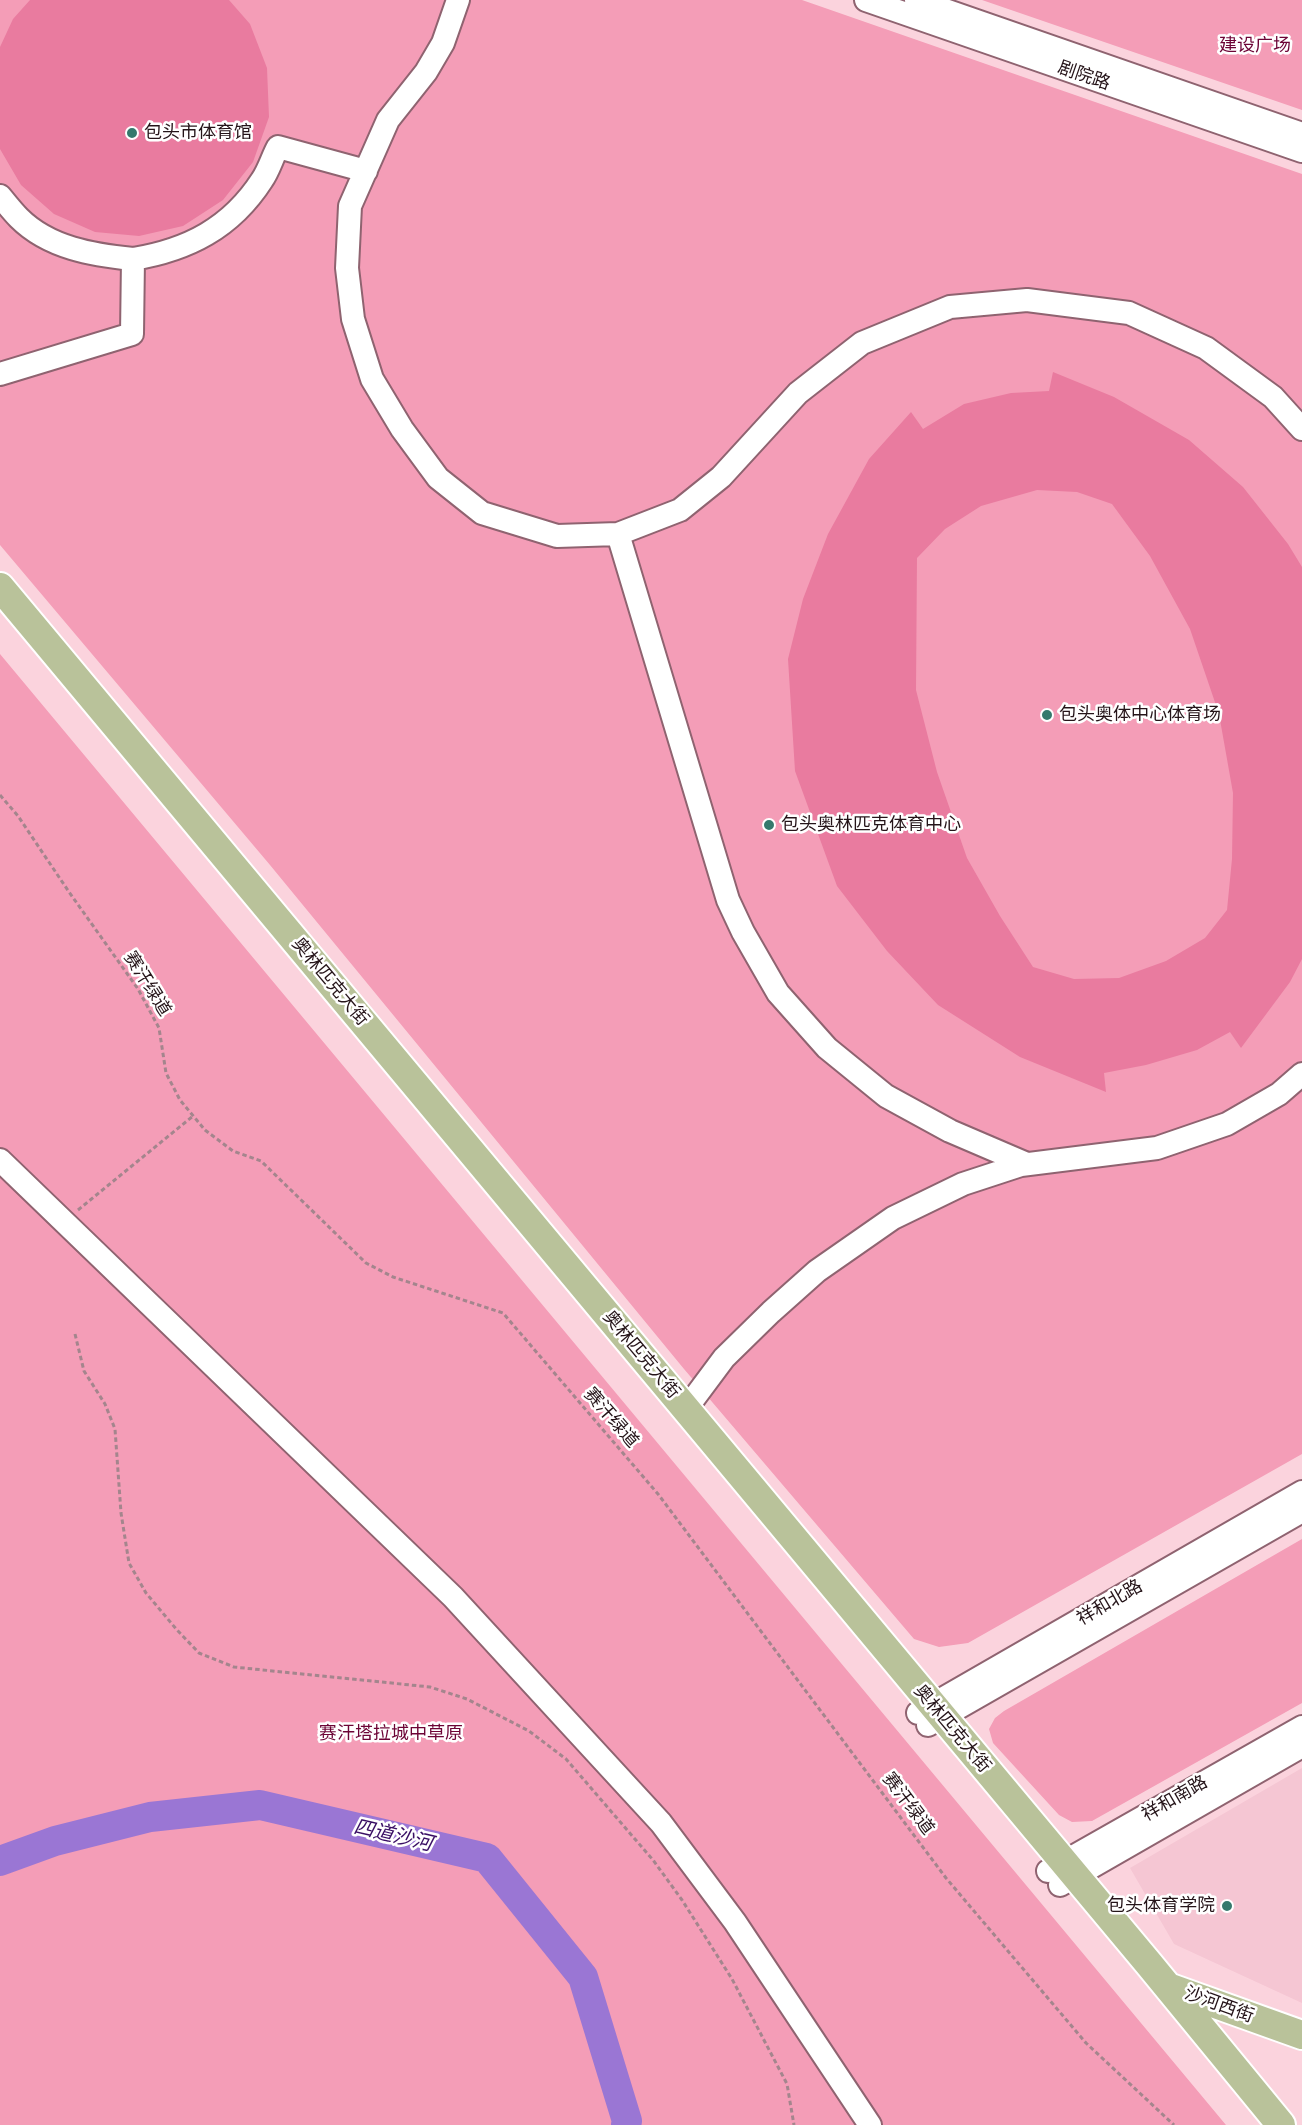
<!DOCTYPE html>
<html>
<head>
<meta charset="utf-8">
<style>
  body { margin:0 }
  canvas { display:block; background:#fbd3dd }
</style>
</head>
<body>
<canvas width="1302" height="2125"></canvas>
<script>
const c = document.querySelector('canvas').getContext('2d');
c.lineJoin = 'round';
function fillPath(path, color) { c.fillStyle = color; c.fill(path, 'evenodd'); }
function strokePath(path, color, width, dash) { c.strokeStyle = color; c.lineWidth = width; c.lineCap = dash ? 'butt' : 'round'; c.setLineDash(dash || []); c.stroke(path); }
function drawText(font, color, halo, rows, align = 'center') {
  c.font = font + ' "Fira Sans Condensed","Noto Sans SC",sans-serif'; c.lineWidth = 5; c.setLineDash([]); c.textBaseline = 'middle'; c.strokeStyle = halo; c.fillStyle = color; for (const [text, x, y, turn = 0] of rows) {
    c.save(); c.translate(x, y); c.rotate((+turn || 0) * Math.PI / 180); c.textAlign = isNaN(turn) ? turn : align; if (halo) c.strokeText(text, 0, 0); c.fillText(text, 0, 0); c.restore();
  }
}
fillPath(new Path2D(`
  M 1302,1768 L 1302,2003 L 1174,1944 L 1130,1868 Z`), '#f5c6d3');
fillPath(new Path2D(`
  M 0,0 L 802,0 L 1302,174 L 1302,1454 L 968,1643 L 939,1647 L 914,1639 L 684,1369 L 270,865 L 0,545 Z
  M 982,0 L 1302,0 L 1302,110 Z
  M 0,654 L 1226,2125 L 0,2125 Z
  M 1302,1539 L 1302,1703 L 1092,1821 L 1072,1822 L 1059,1815 L 993,1743 L 989,1729 L 995,1718 L 1004,1711 Z`), '#f49db7');
strokePath(new Path2D(`
  M 0,1861 L 55,1841 L 150,1817 L 260,1805 L 487,1858 L 583,1977 L 627,2121 L 626,2125`), '#9a76d4', 30);
fillPath(new Path2D(`
  M 30,0 L 229,0 L 250,24 L 267,68 L 269,117 L 253,162 L 223,200 L 183,226 L 139,236 L 95,232 L 54,214 L 21,185 L 0,149 L 0,47 L 13,19 Z
  M 1053,372 L 1114,397 L 1189,440 L 1243,487 L 1288,544 L 1302,567 L 1302,959 L 1290,982 L 1241,1048 L 1230,1032 L 1197,1050 L 1146,1065 L 1104,1073 L 1106,1092 L 1020,1057 L 938,1005 L 887,951 L 837,886 L 795,771 L 788,659 L 803,599 L 828,534 L 869,459 L 911,412 L 923,429 L 964,404 L 1011,393 L 1049,391 ZM 1037,490 L 1077,492 L 1112,504 L 1150,556 L 1190,629 L 1219,714 L 1233,793 L 1232,859 L 1227,910 L 1205,938 L 1166,961 L 1119,978 L 1074,979 L 1033,967 L 1000,916 L 967,858 L 937,772 L 916,690 L 917,558 L 945,529 L 981,506 Z`), '#e97b9f');
const minor = new Path2D(`
  M 458,0 L 443,43 L 426,72 L 388,120 L 350,206 L 347,268 L 353,319 L 372,379 L 402,429 L 438,478 L 482,513 L 557,536 L 618,534 L 680,510 L 721,477 L 798,393 L 862,343 L 950,307 L 1027,300 L 1129,313 L 1206,348 L 1273,397 L 1302,429
  M 866,0 L 1302,151
  M 916,0 L 1302,134
  M 0,196 C 6,203 12,211 19,218 C 49,248 93,255 133,259 L 132,334 L 0,374
  M 133,259 C 188,250 231,228 262,180 C 269,170 272,158 278,147 L 366,171
  M 618,534 L 728,900 L 743,932 L 778,993 L 827,1048 L 886,1096 L 950,1131 L 1027,1164
  M 0,1160 L 453,1597 L 661,1823 L 735,1922 L 870,2125
  M 686,1409 L 724,1358 L 771,1312 L 817,1271 L 893,1218 L 963,1184 L 1021,1165 L 1157,1148 L 1227,1124 L 1279,1094 L 1302,1074
  M 918,1713 L 1302,1492
  M 928,1725 L 1302,1511
  M 1048,1871 L 1302,1727
  M 1060,1885 L 1302,1746`);
const major = new Path2D(`
  M 0,587 L 1149,1964 L 1281,2125
  M 1168,1987 L 1302,2035`);
strokePath(minor, '#8f6370', 26);
strokePath(major, '#fff', 32);
strokePath(new Path2D(`
  M 0,795 L 18,816 L 69,892 L 138,989 L 159,1028 L 166,1073 L 180,1100 L 205,1130 L 233,1151 L 261,1161 L 366,1263 L 393,1277 L 503,1313 L 658,1494 L 946,1878 L 1086,2043 L 1174,2125
  M 78,1210 L 193,1116
  M 75,1334 L 84,1371 L 105,1404 L 115,1429 L 121,1513 L 129,1563 L 146,1593 L 177,1630 L 199,1653 L 234,1667 L 430,1687 L 467,1699 L 529,1731 L 566,1759 L 653,1860 L 682,1900 L 732,1979 L 787,2084 L 794,2125`), '#a4858d', 3, [4.5, 3]);
strokePath(minor, '#fff', 22);
strokePath(major, '#b9c29a', 28);
for (const [x, y, r, color] of [
  [132,133,6,"#35796d"],
  [1047,715,6,"#35796d"],
  [769,825,6,"#35796d"],
  [1227,1906,6,"#35796d"]
]) { const dot = new Path2D(); dot.arc(x, y, r, 0, 2 * Math.PI); c.fillStyle = color; c.fill(dot); strokePath(dot, '#fff', 2); }
drawText('18px', '#6c0436', '#fff', [
  ["建设广场",1255,46],
  ["赛汗塔拉城中草原",391,1734]
]);
drawText('18px', '#251419', '#fff', [
  ["剧院路",1084,76,19],
  ["奥林匹克大街",330,982,50],
  ["赛汗绿道",147,984,58],
  ["奥林匹克大街",641,1355,50],
  ["赛汗绿道",611,1418,49],
  ["祥和北路",1110,1603,-30],
  ["奥林匹克大街",952,1729,50],
  ["祥和南路",1175,1799,-30],
  ["赛汗绿道",908,1804,53],
  ["沙河西街",1219,2005,20]
]);
drawText('18px', '#251419', '#fff', [
  ["包头市体育馆",144,133],
  ["包头奥体中心体育场",1059,715],
  ["包头奥林匹克体育中心",781,825],
  ["包头体育学院",1215,1906,"right"]
], 'left');
drawText('italic 20px', '#390e64', '#fff', [
  ["四道沙河",393,1836,13]
]);
</script>
</body>
</html>
